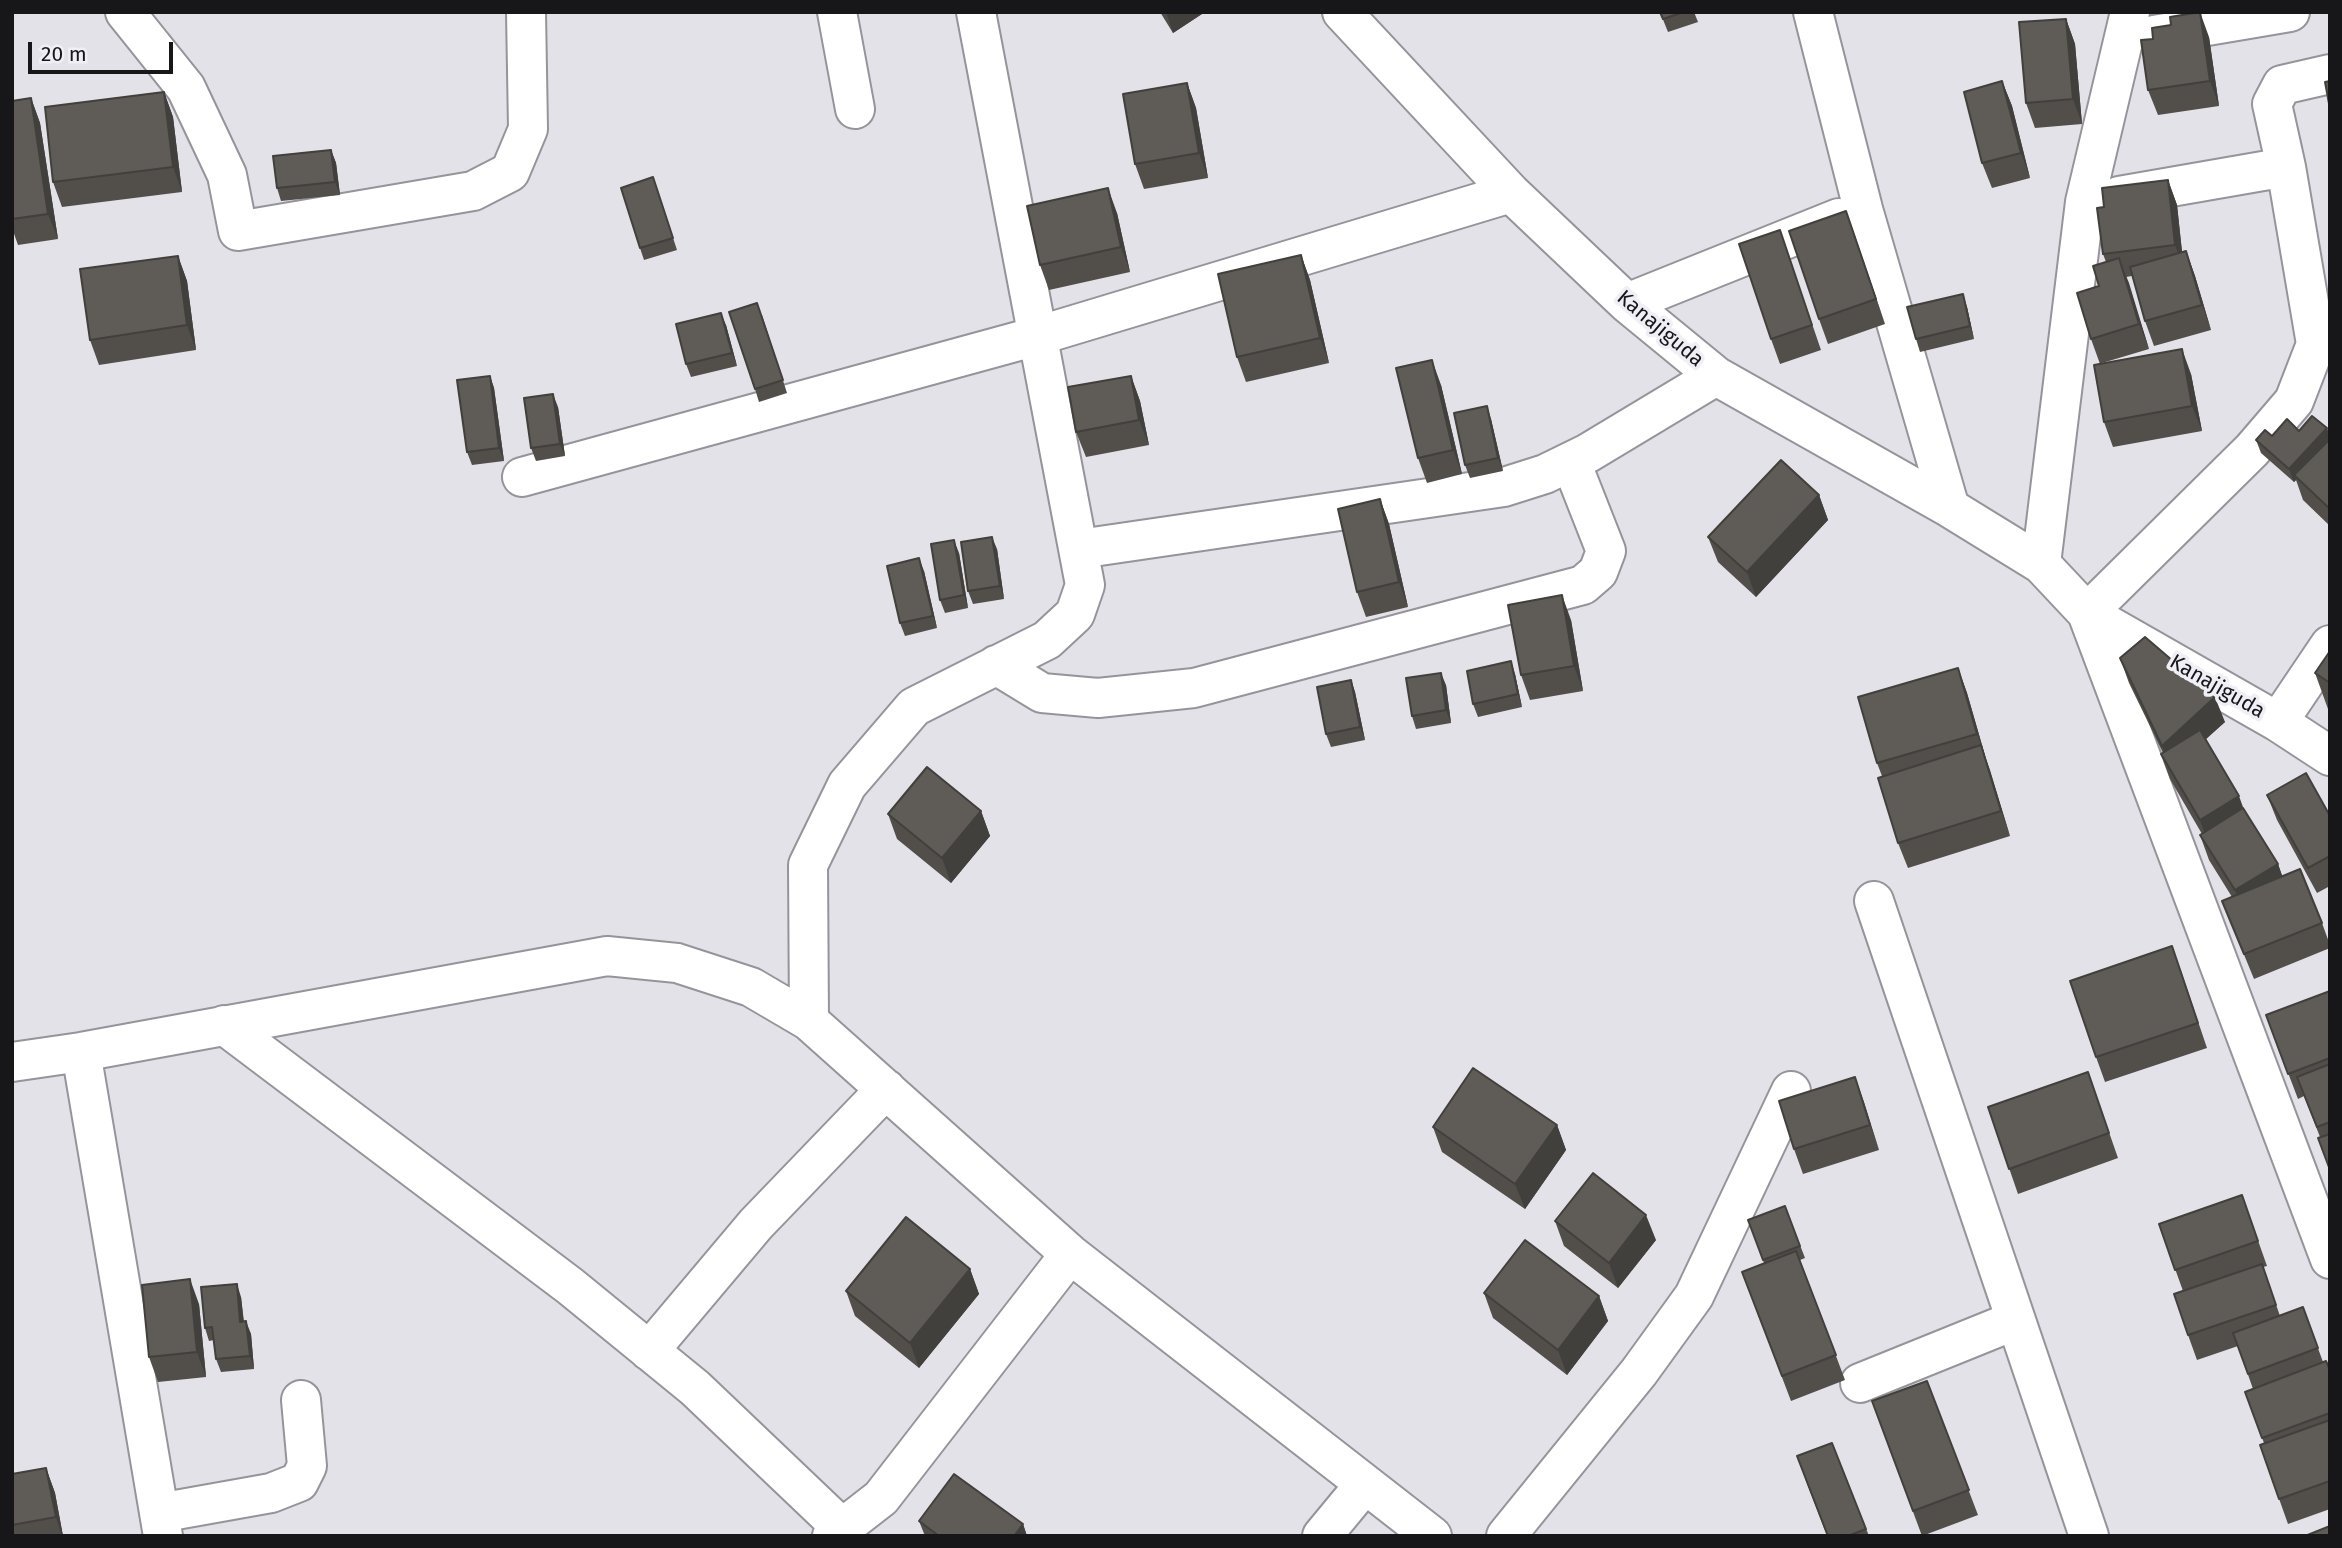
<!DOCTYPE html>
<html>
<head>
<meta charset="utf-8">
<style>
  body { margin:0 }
  #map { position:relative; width:2342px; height:1548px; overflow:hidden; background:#e4e2e9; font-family:"Fira Sans",sans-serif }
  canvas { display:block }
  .frame { position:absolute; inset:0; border:14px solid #171618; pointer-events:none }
  .scale { position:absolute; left:28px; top:42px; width:145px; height:32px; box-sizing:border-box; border:4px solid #171618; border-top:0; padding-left:9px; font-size:21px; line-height:24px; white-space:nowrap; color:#171618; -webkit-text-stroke:5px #f1eff6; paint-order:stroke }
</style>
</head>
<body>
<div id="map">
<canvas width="2342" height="1548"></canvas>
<div class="frame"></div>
<div class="scale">20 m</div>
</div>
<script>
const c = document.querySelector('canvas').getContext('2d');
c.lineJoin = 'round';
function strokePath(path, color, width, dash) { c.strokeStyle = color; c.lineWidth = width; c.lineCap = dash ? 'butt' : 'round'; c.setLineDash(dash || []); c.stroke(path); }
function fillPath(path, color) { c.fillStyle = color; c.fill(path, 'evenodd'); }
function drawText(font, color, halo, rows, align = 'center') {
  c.font = font + ' "Fira Sans",sans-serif'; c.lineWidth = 7; c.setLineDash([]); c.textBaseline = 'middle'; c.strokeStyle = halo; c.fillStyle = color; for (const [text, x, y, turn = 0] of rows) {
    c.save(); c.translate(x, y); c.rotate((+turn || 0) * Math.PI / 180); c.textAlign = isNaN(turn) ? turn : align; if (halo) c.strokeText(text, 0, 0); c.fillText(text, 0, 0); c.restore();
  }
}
const minor = new Path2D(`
  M 125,12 L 186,88 L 227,175 L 238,231 L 473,191 L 510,172 L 528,129 L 526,12
  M 837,12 L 855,109
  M 1342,12 L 1511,193 L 1627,303 L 1716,376 L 1950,508 L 2041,564 L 2087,613 L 2278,722 L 2330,756
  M 1813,12 L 1863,209 L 1950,508
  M 2154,35 L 2290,12
  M 2330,74 L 2282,85 L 2272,104 L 2286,167 L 2316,344 L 2294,401 L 2252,450 L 2087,613 L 2330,1259
  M 2119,196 L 2286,167
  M 1627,303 L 1839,218
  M 522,477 L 1037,336 L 1511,193
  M 1079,549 L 1504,487 L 1545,474 L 1588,453 L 1716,376
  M 2041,564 L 2085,202 L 2130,12
  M 996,665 L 1042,693 L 1098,698 L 1194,688 L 1583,585 L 1598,572 L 1606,551 L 1571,462
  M 2278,722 L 2330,645
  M 1874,901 L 2089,1536
  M 809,1021 L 808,865 L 847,785 L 914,707 L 1047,640 L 1075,614 L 1085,585 L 976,12
  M 224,1025 L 570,1286 L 695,1388 L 842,1528
  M 81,1052 L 163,1536
  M 12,1062 L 81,1052 L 607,956 L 677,963 L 751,987 L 809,1021 L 1070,1254 L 1432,1536
  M 649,1351 L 756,1224 L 886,1089
  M 1860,1383 L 2016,1320
  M 159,1513 L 271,1493 L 299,1482 L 307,1466 L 301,1400
  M 832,1536 L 881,1498 L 1070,1254
  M 1322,1536 L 1365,1484
  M 1506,1536 L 1639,1372 L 1694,1296 L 1791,1091`);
strokePath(minor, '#96949a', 42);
strokePath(minor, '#fff', 38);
fillPath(new Path2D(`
  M 1160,12 L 1205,12 L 1173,33 Z
  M 1660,12 L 1694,12 L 1698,22 L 1668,32 Z
  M 2066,19 L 2075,44 L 2082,124 L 2035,128 L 2026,103 Z
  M 2209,37 L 2219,106 L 2158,115 L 2148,90 L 2153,39 Z
  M 2002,81 L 2012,106 L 2030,178 L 1992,188 L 1982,163 Z
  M 1187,83 L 1196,108 L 1208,178 L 1144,189 L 1135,164 Z
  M 164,92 L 173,117 L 182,192 L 62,207 L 53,182 Z
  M 31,98 L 40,123 L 58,239 L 18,245 L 12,228 L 12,101 Z
  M 331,150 L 336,163 L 340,195 L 281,201 L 277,188 Z
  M 653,177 L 677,250 L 644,260 L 640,248 Z
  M 2168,180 L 2177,205 L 2182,252 L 2186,251 L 2195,276 L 2211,330 L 2154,346 L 2145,321 L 2132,276 L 2126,277 L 2149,349 L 2102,363 L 2191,374 L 2202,431 L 2113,447 L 2104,422 L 2100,364 L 2091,339 L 2099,286 L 2106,262 L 2103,254 L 2104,207 Z
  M 1117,213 L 1130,272 L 1049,290 L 1040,265 Z
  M 1780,230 L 1821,350 L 1780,364 L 1771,339 Z
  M 1855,236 L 1885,324 L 1828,344 L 1819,319 Z
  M 1301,255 L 1310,280 L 1329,363 L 1246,382 L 1237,357 Z
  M 178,256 L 187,281 L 196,350 L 99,365 L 90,340 Z
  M 1967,307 L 1974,339 L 1920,352 L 1916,339 Z
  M 762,315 L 787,393 L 759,402 L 755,389 Z
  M 726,325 L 737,366 L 691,377 L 686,364 Z
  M 490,376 L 494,388 L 504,461 L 472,465 L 467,452 Z
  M 1131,376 L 1140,401 L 1149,445 L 1086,457 L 1076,432 Z
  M 1441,385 L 1462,474 L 1427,483 L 1418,458 Z
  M 558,407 L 565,456 L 536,461 L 531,448 Z
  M 1491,419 L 1503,471 L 1470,478 L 1465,465 Z
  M 2327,428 L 2330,437 L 2330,526 L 2303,500 L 2296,480 L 2294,482 L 2261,453 L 2256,440 L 2299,431 Z
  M 1819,495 L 1828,520 L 1756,597 L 1718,562 L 1708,537 Z
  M 1380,499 L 1389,524 L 1408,607 L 1366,617 L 1357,592 Z
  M 997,549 L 1004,599 L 973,604 L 968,591 Z
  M 959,553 L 968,608 L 945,613 L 940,600 Z
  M 924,571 L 937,628 L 905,636 L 900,623 Z
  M 1571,620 L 1583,691 L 1530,700 L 1521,675 Z
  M 2330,651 L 2330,710 L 2328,709 L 2315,673 Z
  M 2120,658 L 2225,722 L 2205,739 L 2244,810 L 2278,864 L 2282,876 L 2322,923 L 2330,945 L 2330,948 L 2254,979 L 2222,901 L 2232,897 L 2209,860 L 2200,835 L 2202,834 L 2170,779 L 2161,754 L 2163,753 L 2129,683 Z
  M 1958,668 L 1967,693 L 1986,759 L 2010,836 L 1908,868 L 1898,843 L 1882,776 L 1877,763 Z
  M 1515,674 L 1522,707 L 1478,717 L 1473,704 Z
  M 1351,680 L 1355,692 L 1365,740 L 1331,747 L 1326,734 Z
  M 1446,685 L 1451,723 L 1416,729 L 1412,716 Z
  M 2267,795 L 2330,816 L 2330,886 L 2317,893 L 2277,820 Z
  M 981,811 L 990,836 L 951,883 L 897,839 L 888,814 Z
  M 2181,971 L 2207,1048 L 2105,1082 L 2096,1057 Z
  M 2330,991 L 2330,1170 L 2320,1137 L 2304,1096 L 2298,1099 L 2266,1015 Z
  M 2088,1072 L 2118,1158 L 2018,1194 L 1988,1107 Z
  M 1855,1077 L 1879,1150 L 1803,1174 L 1794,1149 Z
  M 1557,1125 L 1566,1150 L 1525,1209 L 1442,1152 L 1433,1127 Z
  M 2242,1195 L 2267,1266 L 2263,1267 L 2280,1316 L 2303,1307 L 2323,1362 L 2330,1370 L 2330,1509 L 2288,1524 L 2260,1445 L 2264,1443 L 2245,1392 L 2253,1389 L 2238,1346 L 2197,1360 L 2188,1335 L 2183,1291 L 2159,1224 Z
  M 1785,1206 L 1805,1258 L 1800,1260 L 1845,1380 L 1791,1401 L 1742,1272 L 1764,1263 L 1748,1220 Z
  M 1555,1221 L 1656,1240 L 1618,1288 L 1564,1246 Z
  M 970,1269 L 979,1294 L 919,1368 L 855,1316 L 846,1291 Z
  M 1484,1293 L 1599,1296 L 1608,1321 L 1567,1375 L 1493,1318 Z
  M 241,1297 L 244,1322 L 251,1334 L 254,1369 L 221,1372 L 216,1359 L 214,1340 L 209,1341 L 205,1328 Z
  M 199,1304 L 206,1377 L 158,1382 L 149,1357 Z
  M 1927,1381 L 1978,1515 L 1922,1536 L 1872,1401 Z
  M 1832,1443 L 1869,1536 L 1827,1536 L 1806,1481 L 1797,1456 Z
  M 46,1468 L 55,1493 L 63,1536 L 12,1536 L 12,1474 Z
  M 919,1521 L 1023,1524 L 1027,1536 L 925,1536 Z`), '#524e4a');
fillPath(new Path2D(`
  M 1166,12 L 1205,12 L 1173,33 Z
  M 2200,12 L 2209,37 L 2219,106 L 2210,81 Z
  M 2066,19 L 2075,44 L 2082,124 L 2073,99 Z
  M 2002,81 L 2012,106 L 2030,178 L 2021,153 Z
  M 1187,83 L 1196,108 L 1208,178 L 1199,153 Z
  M 164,92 L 173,117 L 182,192 L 173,167 Z
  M 31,98 L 40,123 L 58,239 L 48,214 Z
  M 331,150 L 336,163 L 340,195 L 335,182 Z
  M 2168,180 L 2177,205 L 2184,270 L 2175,245 Z
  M 1108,188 L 1117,213 L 1130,272 L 1121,247 Z
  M 1846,211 L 1855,236 L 1885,324 L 1876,299 Z
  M 2186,251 L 2195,276 L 2211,330 L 2202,305 Z
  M 1301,255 L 1310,280 L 1329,363 L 1320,338 Z
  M 178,256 L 187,281 L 196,350 L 187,325 Z
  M 2119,258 L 2129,283 L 2149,349 L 2139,324 Z
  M 1963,294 L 1967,307 L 1974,339 L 1970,326 Z
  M 721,313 L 726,325 L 737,366 L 732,353 Z
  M 2182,349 L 2191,374 L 2202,431 L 2192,406 Z
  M 1432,360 L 1441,385 L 1462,474 L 1453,450 Z
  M 490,376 L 494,388 L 504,461 L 499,448 Z
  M 1131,376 L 1140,401 L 1149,445 L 1139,420 Z
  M 553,394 L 558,407 L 565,456 L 560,444 Z
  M 1487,406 L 1491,419 L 1503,471 L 1498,458 Z
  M 2327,428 L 2330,437 L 2330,443 L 2294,475 L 2296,480 L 2294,482 L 2289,469 Z
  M 1819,495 L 1828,520 L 1756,597 L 1747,572 Z
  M 1380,499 L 1389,524 L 1408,607 L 1399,582 Z
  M 992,537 L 997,549 L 1004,599 L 1000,586 Z
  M 954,540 L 959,553 L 968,608 L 964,595 Z
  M 919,558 L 924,571 L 937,628 L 933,616 Z
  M 1562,595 L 1571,620 L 1583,691 L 1574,666 Z
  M 1511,661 L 1515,674 L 1522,707 L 1518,694 Z
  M 1958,668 L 1967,693 L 1986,759 L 1977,734 Z
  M 1441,673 L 1446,685 L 1451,723 L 1446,710 Z
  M 1351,680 L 1355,692 L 1365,740 L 1360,727 Z
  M 2215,697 L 2225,722 L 2171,771 L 2162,746 Z
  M 1981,745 L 1990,770 L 2010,836 L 2001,811 Z
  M 2239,796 L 2248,821 L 2209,845 L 2200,820 Z
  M 981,811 L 990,836 L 951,883 L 942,858 Z
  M 2278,864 L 2287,889 L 2244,915 L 2235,890 Z
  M 1855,1077 L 1864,1102 L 1879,1150 L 1870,1125 Z
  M 1557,1125 L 1566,1150 L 1525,1209 L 1515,1184 Z
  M 1646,1215 L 1656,1240 L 1618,1288 L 1609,1263 Z
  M 970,1269 L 979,1294 L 919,1368 L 910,1343 Z
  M 190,1279 L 199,1304 L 206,1377 L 197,1352 Z
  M 237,1284 L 241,1297 L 245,1335 L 240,1322 Z
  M 1599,1296 L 1608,1321 L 1567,1375 L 1558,1350 Z
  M 246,1321 L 251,1334 L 254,1369 L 250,1356 Z
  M 46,1468 L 55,1493 L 63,1536 L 62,1536 L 56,1517 Z
  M 1023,1524 L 1027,1536 L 1014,1536 Z`), '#42403c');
const building = new Path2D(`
  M 1660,12 L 1684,12 L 1663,19 Z
  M 2200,12 L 2210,81 L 2148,90 L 2141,40 L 2153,39 L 2152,28 L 2171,25 L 2170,17 Z
  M 2066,19 L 2073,99 L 2026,103 L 2019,22 Z
  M 2002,81 L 2021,153 L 1982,163 L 1964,92 Z
  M 2330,81 L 2330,109 L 2325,82 Z
  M 1187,83 L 1199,153 L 1135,164 L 1123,94 Z
  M 164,92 L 173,167 L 53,182 L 45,107 Z
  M 31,98 L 48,214 L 12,219 L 12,101 Z
  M 331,150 L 335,182 L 277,188 L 273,156 Z
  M 653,177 L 673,238 L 640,248 L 621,188 Z
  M 2168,180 L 2175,245 L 2103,254 L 2097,208 L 2104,207 L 2102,188 Z
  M 1108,188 L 1121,247 L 1040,265 L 1027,206 Z
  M 1846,211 L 1876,299 L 1819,319 L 1789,231 Z
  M 1780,230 L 1812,325 L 1771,339 L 1739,244 Z
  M 2186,251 L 2202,305 L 2145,321 L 2130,267 Z
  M 1301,255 L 1320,338 L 1237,357 L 1218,274 Z
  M 178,256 L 187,325 L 90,340 L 80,269 Z
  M 2119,258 L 2139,324 L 2091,339 L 2077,293 L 2099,286 L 2093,266 Z
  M 1963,294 L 1970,326 L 1916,339 L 1907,307 Z
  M 757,303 L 783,380 L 755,389 L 729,312 Z
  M 721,313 L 732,353 L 686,364 L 676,324 Z
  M 2182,349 L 2192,406 L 2104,422 L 2094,365 Z
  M 1432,360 L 1453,450 L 1418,458 L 1396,368 Z
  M 490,376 L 499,448 L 467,452 L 457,380 Z
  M 1131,376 L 1139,420 L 1076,432 L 1068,387 Z
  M 553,394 L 560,444 L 531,448 L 524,398 Z
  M 1487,406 L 1498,458 L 1465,465 L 1454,413 Z
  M 2312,416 L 2327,428 L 2289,469 L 2256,440 L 2265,430 L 2272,436 L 2287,419 L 2299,431 Z
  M 2330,439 L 2330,509 L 2294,475 Z
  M 1781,460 L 1819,495 L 1747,572 L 1708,537 Z
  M 1380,499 L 1399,582 L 1357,592 L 1338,509 Z
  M 992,537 L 1000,586 L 968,591 L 961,542 Z
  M 954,540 L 964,595 L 940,600 L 931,544 Z
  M 919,558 L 933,616 L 900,623 L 887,566 Z
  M 1562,595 L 1574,666 L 1521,675 L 1508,605 Z
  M 2145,637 L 2215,697 L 2162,746 L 2120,658 Z
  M 2330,651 L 2330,683 L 2315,673 Z
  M 1511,661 L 1518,694 L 1473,704 L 1467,671 Z
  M 1958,668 L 1977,734 L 1877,763 L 1858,697 Z
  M 1441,673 L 1446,710 L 1412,716 L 1406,678 Z
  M 1351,680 L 1360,727 L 1326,734 L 1317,687 Z
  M 2200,730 L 2239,796 L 2200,820 L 2161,754 Z
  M 1981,745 L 2001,811 L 1898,843 L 1878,778 Z
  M 927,767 L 981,811 L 942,858 L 888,814 Z
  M 2306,773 L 2330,816 L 2330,856 L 2308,868 L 2267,795 Z
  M 2243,808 L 2278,864 L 2235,890 L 2200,835 Z
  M 2300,869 L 2322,923 L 2244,954 L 2222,901 Z
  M 2172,946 L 2198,1023 L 2096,1057 L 2070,981 Z
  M 2330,991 L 2330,1058 L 2288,1074 L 2266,1015 Z
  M 2330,1064 L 2330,1122 L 2317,1127 L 2297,1077 Z
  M 1473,1068 L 1557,1125 L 1515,1184 L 1433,1127 Z
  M 2088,1072 L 2109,1133 L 2009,1169 L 1988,1107 Z
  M 1855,1077 L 1870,1125 L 1794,1149 L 1779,1101 Z
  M 2330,1134 L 2330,1170 L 2318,1138 Z
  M 1593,1173 L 1646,1215 L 1609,1263 L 1555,1221 Z
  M 2242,1195 L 2258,1241 L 2175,1270 L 2159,1224 Z
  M 1785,1206 L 1800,1246 L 1763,1260 L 1748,1220 Z
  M 906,1217 L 970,1269 L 910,1343 L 846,1291 Z
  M 1525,1240 L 1599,1296 L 1558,1350 L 1484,1293 Z
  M 1796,1251 L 1836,1355 L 1782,1376 L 1742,1272 Z
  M 2262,1264 L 2276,1305 L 2188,1335 L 2174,1294 Z
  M 190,1279 L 197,1352 L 149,1357 L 142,1285 Z
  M 237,1284 L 240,1322 L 246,1321 L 250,1356 L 216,1359 L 212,1327 L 205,1328 L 201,1287 Z
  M 2303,1307 L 2318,1348 L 2248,1374 L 2233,1333 Z
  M 2326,1361 L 2330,1370 L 2330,1413 L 2262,1438 L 2245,1392 Z
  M 1927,1381 L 1969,1490 L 1913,1511 L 1872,1401 Z
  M 2330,1420 L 2330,1481 L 2279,1499 L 2260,1445 Z
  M 1832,1443 L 1866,1529 L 1848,1536 L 1828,1536 L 1797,1456 Z
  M 46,1468 L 56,1517 L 12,1525 L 12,1474 Z
  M 954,1474 L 1023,1524 L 1014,1536 L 939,1536 L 919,1521 Z
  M 2330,1526 L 2330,1536 L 2305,1536 Z`);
fillPath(building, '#5f5b56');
strokePath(building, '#42403c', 2);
drawText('21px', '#171618', '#f1eff6', [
  ["Kanajiguda",1660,329,40],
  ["Kanajiguda",2217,687,30]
]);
</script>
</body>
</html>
